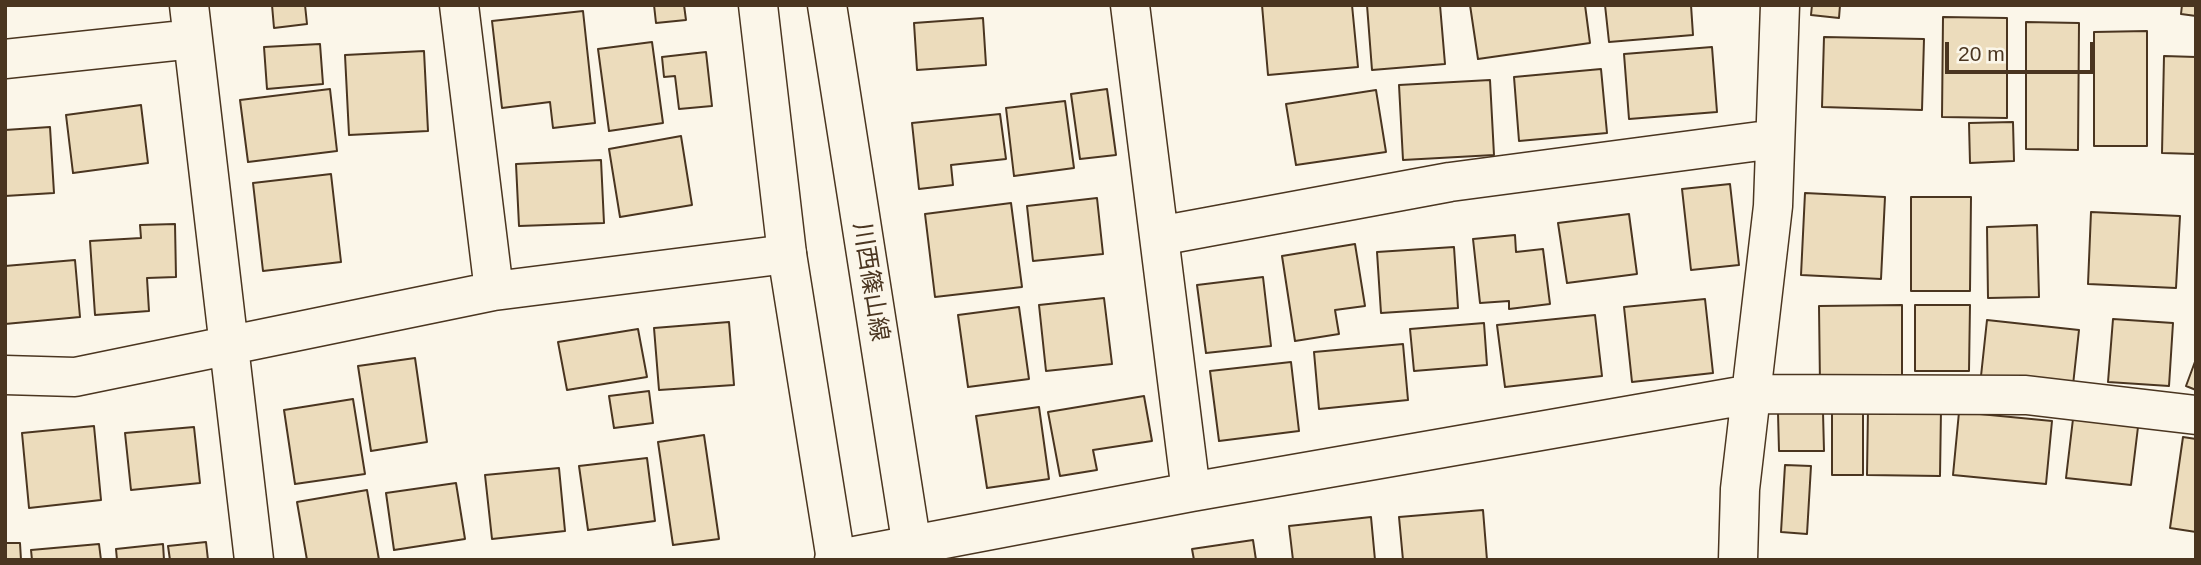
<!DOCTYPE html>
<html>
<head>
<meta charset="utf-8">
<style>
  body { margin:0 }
  #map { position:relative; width:2201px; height:565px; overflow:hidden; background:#fbf6e9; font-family:Helvetica,sans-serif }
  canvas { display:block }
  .frame { position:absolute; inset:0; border:7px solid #4a3520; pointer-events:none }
  .scale { position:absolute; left:1945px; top:42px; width:149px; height:32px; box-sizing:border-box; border:4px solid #4a3520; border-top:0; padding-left:9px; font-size:21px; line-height:24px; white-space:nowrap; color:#4a3520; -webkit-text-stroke:5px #fbf6e9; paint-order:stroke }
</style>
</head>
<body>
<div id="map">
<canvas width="2201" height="565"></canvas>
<div class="frame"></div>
<div class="scale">20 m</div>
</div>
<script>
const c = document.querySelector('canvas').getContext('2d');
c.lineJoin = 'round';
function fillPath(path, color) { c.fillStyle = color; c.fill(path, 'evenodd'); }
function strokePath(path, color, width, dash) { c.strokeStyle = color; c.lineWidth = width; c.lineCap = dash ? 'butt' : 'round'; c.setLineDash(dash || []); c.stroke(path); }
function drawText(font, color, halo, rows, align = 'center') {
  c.font = font + ' Helvetica,"Noto Sans JP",sans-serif'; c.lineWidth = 5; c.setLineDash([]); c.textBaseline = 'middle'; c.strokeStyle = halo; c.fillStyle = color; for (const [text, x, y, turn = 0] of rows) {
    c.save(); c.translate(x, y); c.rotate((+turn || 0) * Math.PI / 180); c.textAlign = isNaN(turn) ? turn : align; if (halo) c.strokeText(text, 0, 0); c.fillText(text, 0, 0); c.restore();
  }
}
const building = new Path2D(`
  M 272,5 L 305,5 L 307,24 L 274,28 Z
  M 654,5 L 684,5 L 686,20 L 656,23 Z
  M 1262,5 L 1352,5 L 1358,67 L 1268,75 Z
  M 1367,5 L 1440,5 L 1445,64 L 1372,70 Z
  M 1470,5 L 1585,5 L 1590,43 L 1478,59 Z
  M 1605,5 L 1691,5 L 1693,35 L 1609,42 Z
  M 1812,5 L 1840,5 L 1839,18 L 1811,15 Z
  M 2182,5 L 2196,5 L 2196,16 L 2181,14 Z
  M 583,11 L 595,123 L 553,128 L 550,102 L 502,108 L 492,21 Z
  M 1943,17 L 2007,18 L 2007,118 L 1942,117 Z
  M 983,18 L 986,65 L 917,70 L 914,23 Z
  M 2026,22 L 2079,23 L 2078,150 L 2026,149 Z
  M 2147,31 L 2147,146 L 2094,146 L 2094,32 Z
  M 1824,37 L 1924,39 L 1922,110 L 1822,107 Z
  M 652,42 L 663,123 L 609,131 L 598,49 Z
  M 320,44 L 323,84 L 267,89 L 264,47 Z
  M 1712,47 L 1717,112 L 1629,119 L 1624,54 Z
  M 424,51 L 428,131 L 349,135 L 345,55 Z
  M 706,52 L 712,106 L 679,109 L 675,76 L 664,77 L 662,57 Z
  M 2164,56 L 2196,57 L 2196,154 L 2162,153 Z
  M 1601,69 L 1607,133 L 1519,141 L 1514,77 Z
  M 1490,80 L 1494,155 L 1403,160 L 1399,85 Z
  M 330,89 L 337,151 L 248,162 L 240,100 Z
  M 1107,89 L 1116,155 L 1080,159 L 1071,94 Z
  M 1376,90 L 1386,152 L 1296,165 L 1286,104 Z
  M 1065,101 L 1074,168 L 1014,176 L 1006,108 Z
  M 141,105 L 148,163 L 73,173 L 66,115 Z
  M 1000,114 L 1006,159 L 951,165 L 953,185 L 919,189 L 912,123 Z
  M 2013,122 L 2014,161 L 1970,163 L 1969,123 Z
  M 50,127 L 54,193 L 5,196 L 5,130 Z
  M 681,136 L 692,205 L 620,217 L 609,149 Z
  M 601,160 L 604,223 L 519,226 L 516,164 Z
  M 331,174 L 341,262 L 263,271 L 253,183 Z
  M 1730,184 L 1739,265 L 1691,270 L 1682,189 Z
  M 1805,193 L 1885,197 L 1881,279 L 1801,275 Z
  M 1911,197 L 1971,197 L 1970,291 L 1911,291 Z
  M 1097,198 L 1103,254 L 1033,261 L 1027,206 Z
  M 1011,203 L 1022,287 L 935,297 L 925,214 Z
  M 2091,212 L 2180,216 L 2176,288 L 2088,284 Z
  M 1629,214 L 1637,274 L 1567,283 L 1558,223 Z
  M 175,224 L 176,277 L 147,278 L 149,311 L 95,315 L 90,241 L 141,238 L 140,225 Z
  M 2037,225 L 2039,297 L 1988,298 L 1987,227 Z
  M 1515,235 L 1516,252 L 1543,249 L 1550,304 L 1509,309 L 1509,301 L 1480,303 L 1473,239 Z
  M 1355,244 L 1365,306 L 1335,310 L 1339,334 L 1295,341 L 1282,256 Z
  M 1454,247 L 1458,308 L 1381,313 L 1377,252 Z
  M 75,260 L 80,317 L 5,324 L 5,266 Z
  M 1263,277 L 1271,346 L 1206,353 L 1197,285 Z
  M 1104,298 L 1112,364 L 1046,371 L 1039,305 Z
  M 1705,299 L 1713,373 L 1632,382 L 1624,307 Z
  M 1902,305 L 1902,385 L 1820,385 L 1819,306 Z
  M 1915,305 L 1970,305 L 1969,371 L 1915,371 Z
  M 1019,307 L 1029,379 L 968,387 L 958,315 Z
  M 1595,315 L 1602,376 L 1505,387 L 1497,325 Z
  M 2113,319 L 2173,323 L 2169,386 L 2108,382 Z
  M 1987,320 L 2079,330 L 2073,385 L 1981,376 Z
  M 729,322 L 734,385 L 659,390 L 654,328 Z
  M 1484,323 L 1487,365 L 1414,371 L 1410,329 Z
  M 638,329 L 647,377 L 567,390 L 558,342 Z
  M 1403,344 L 1408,400 L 1319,409 L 1314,352 Z
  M 415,358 L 427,442 L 371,451 L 358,366 Z
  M 2196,359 L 2196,390 L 2186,386 Z
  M 1291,362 L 1299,431 L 1219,441 L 1210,371 Z
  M 649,391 L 653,423 L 614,428 L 609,396 Z
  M 1144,396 L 1152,441 L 1093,450 L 1097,470 L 1060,476 L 1048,412 Z
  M 353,399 L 365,474 L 295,484 L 284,410 Z
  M 1039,407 L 1049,479 L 987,488 L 976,416 Z
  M 1868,407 L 1941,409 L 1940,476 L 1867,475 Z
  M 1832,410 L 1863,410 L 1863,475 L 1832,475 Z
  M 1823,412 L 1824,451 L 1779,451 L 1778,413 Z
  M 1959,412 L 2052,421 L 2046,484 L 1953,475 Z
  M 2073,419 L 2138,427 L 2131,485 L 2066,478 Z
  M 94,426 L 101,500 L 29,508 L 22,433 Z
  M 194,427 L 200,483 L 131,490 L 125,433 Z
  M 704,435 L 719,539 L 673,545 L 658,442 Z
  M 2183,437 L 2196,439 L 2196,532 L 2170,528 Z
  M 647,458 L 655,521 L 588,530 L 579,466 Z
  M 1785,465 L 1811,466 L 1807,534 L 1781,532 Z
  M 559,468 L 565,531 L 492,539 L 485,475 Z
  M 456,483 L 465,539 L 394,550 L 386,493 Z
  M 367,490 L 379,560 L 307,560 L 297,502 Z
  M 1483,510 L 1487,560 L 1403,560 L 1399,517 Z
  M 1371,517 L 1375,560 L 1293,560 L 1289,526 Z
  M 1253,540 L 1256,560 L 1194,560 L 1192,549 Z
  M 206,542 L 208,560 L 170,560 L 168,546 Z
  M 5,543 L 20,543 L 21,560 L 5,560 Z
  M 99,544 L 101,560 L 32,560 L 31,550 Z
  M 163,544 L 164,560 L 117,560 L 116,549 Z`);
fillPath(building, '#ecdcbc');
strokePath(building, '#4a3520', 2);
const minor = new Path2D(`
  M 189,5 L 254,560
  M 459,5 L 494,291 L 787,254
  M 1130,5 L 1191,492
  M 5,59 L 193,39
  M 1159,236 L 1450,182 L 1775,139
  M 5,375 L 75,377 L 494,291
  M 834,560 L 1191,492 L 1752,394 L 2026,395 L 2196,415
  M 1738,560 L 1740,489 L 1773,206 L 1780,5`);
const primary = new Path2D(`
  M 758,5 L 787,254 L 836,560
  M 827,5 L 914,560`);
strokePath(minor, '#4a3520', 41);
strokePath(primary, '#4a3520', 41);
strokePath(minor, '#fbf6e9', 38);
strokePath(primary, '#fbf6e9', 38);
drawText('24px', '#4a3520', '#fbf6e9', [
  ["川西篠山線",870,282,81]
]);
</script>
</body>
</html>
